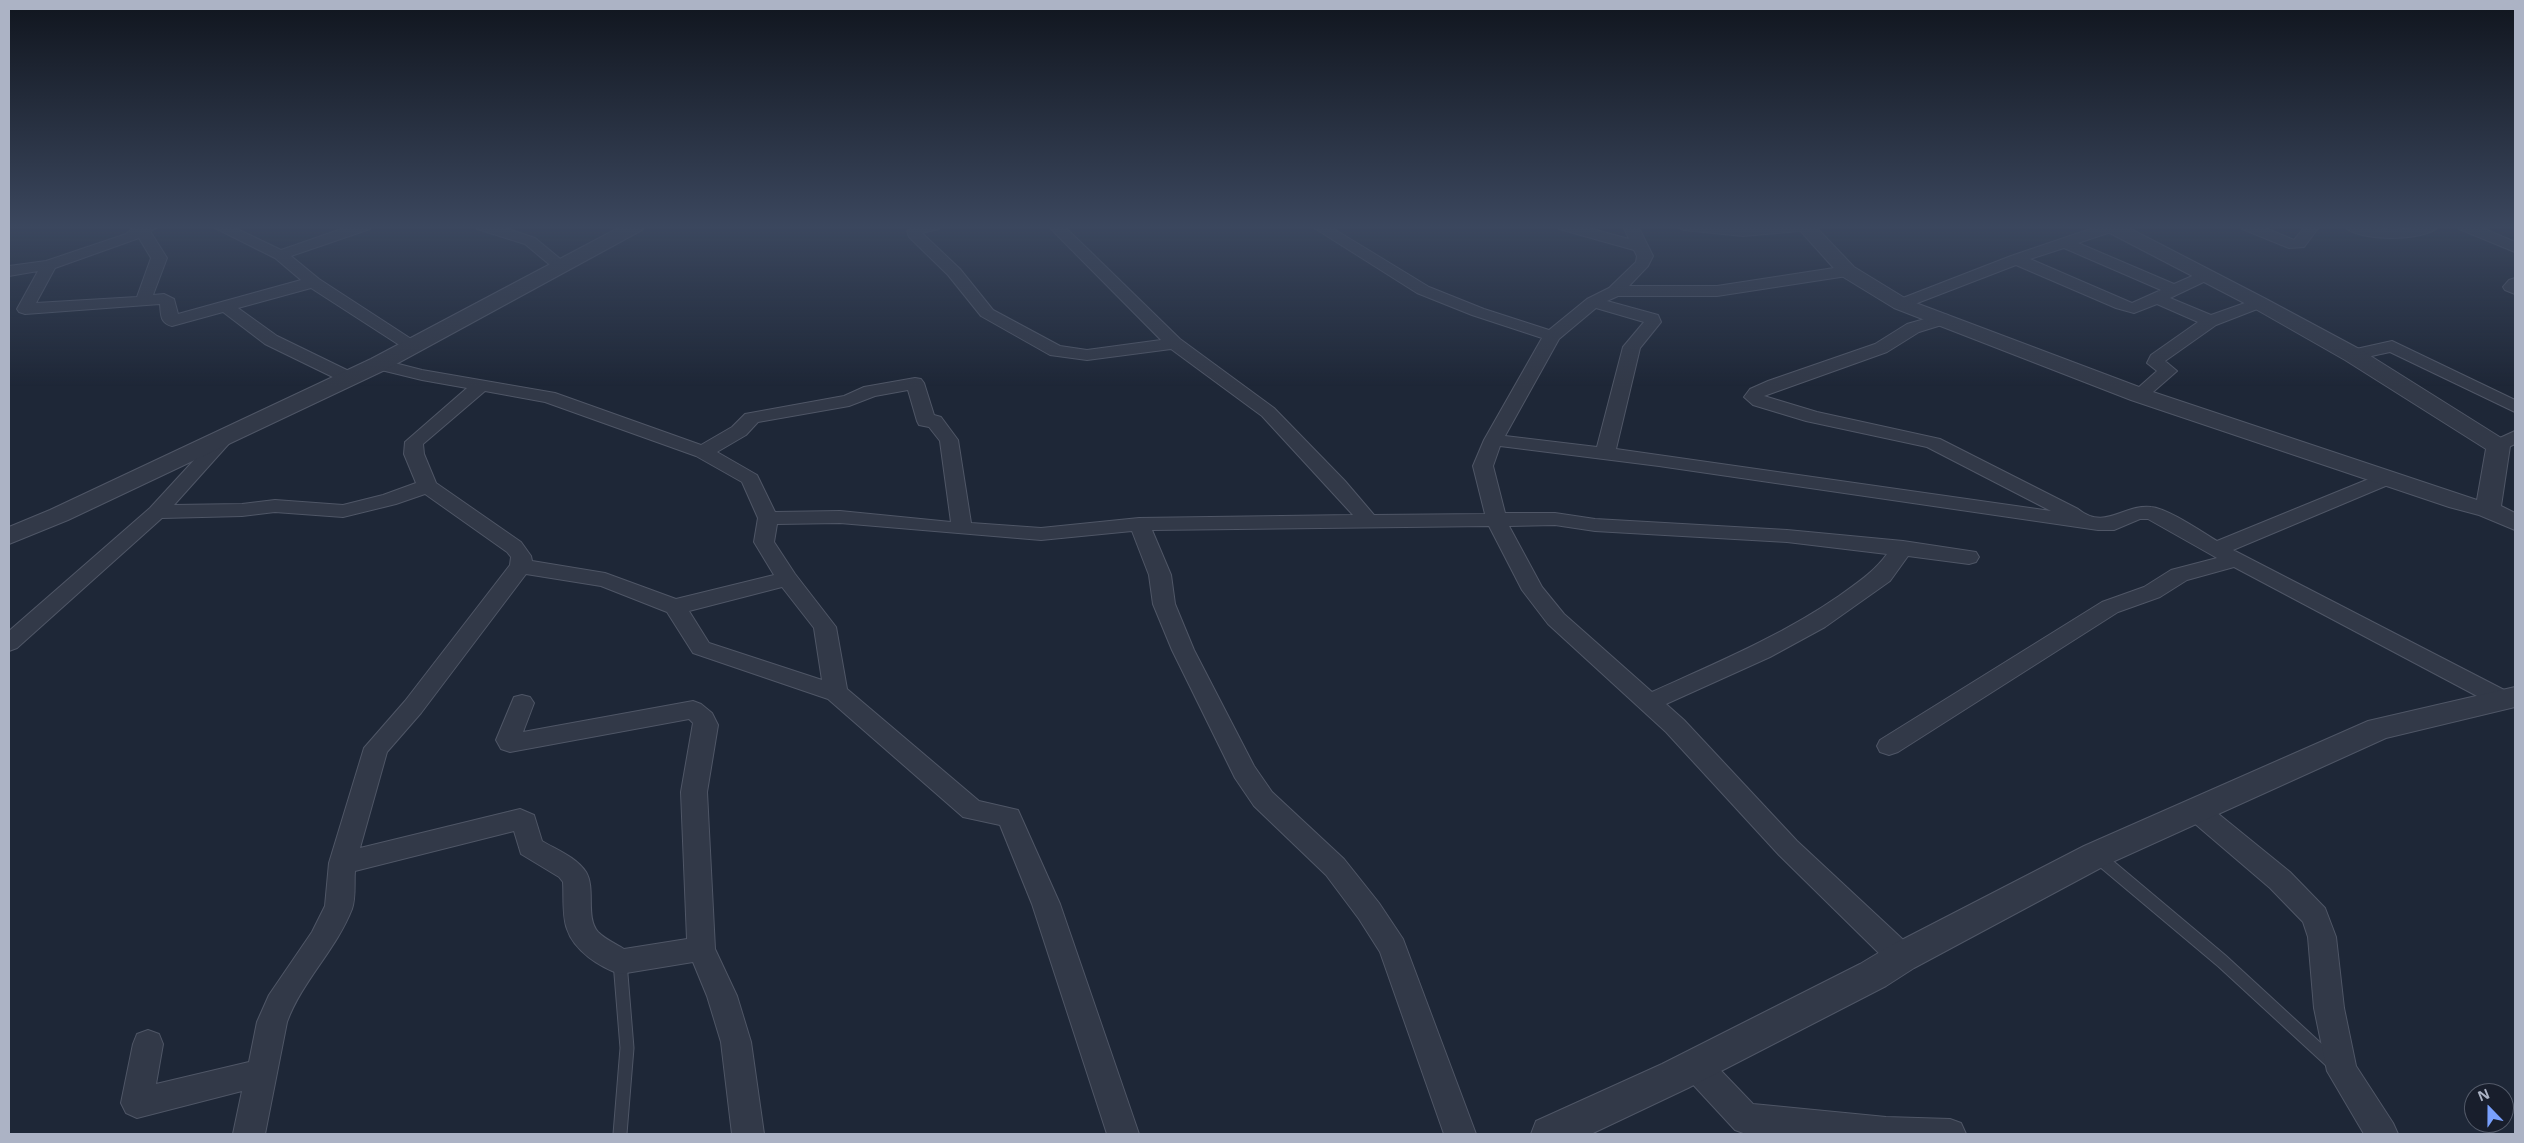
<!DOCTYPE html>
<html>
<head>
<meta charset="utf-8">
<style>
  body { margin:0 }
  #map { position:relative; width:2524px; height:1143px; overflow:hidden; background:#1e2737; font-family:"Noto Sans",sans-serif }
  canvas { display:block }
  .frame { position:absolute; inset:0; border:10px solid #acb3c5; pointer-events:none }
  .north { position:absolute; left:2464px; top:1083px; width:50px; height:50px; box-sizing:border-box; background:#181e2c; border:1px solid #535a69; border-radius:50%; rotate:338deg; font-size:14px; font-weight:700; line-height:20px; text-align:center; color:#acb3c5 }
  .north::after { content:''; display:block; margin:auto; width:18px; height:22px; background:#79a0fd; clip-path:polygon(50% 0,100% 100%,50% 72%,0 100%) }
</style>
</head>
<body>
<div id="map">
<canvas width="2524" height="1143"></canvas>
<div class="frame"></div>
<div class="north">N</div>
</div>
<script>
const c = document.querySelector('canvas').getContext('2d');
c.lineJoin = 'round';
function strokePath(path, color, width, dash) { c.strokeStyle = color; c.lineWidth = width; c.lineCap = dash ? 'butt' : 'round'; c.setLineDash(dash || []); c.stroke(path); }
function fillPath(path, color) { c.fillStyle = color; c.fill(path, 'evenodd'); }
const service = new Path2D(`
  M 2097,856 L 2222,961 L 2334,1064
  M 620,962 L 627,1048 L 620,1134`);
const minor = new Path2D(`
  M 135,226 L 160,226 L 150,231 L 167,258 L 153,295 L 164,294 L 174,299 L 178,314 L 301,280 L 275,258 L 211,226 L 231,226 L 281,250 L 350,226 L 372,226 L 370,229 L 291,256 L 319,279 L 422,346 L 419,350 L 407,350 L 311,288 L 238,308 L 277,336 L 355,374 L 358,378 L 355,382 L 343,382 L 265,344 L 223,312 L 172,326 C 160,323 161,315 160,304 L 25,314 L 19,312 L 17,309 L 38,271 L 9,276 L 9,266 L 46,261 L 126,234 ZM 139,238 L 151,258 L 137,297 L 36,303 L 55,268 Z
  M 475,226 L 500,226 L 535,238 L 570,267 L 562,272 L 556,270 L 525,244 L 477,229 Z
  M 915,226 L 941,226 L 939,229 L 922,233 L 960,269 L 993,310 L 1060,346 L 1087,350 L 1161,340 L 1048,226 L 1064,226 L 1180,339 L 1274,408 L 1345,481 L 1374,515 L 1485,514 L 1473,466 L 1484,440 L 1542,338 L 1472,315 L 1417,293 L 1311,226 L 1329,226 L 1429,287 L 1484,309 L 1549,330 L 1587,299 L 1609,288 L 1636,262 L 1637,256 L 1634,250 L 1559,229 L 1557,226 L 1582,226 L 1629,239 L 1623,226 L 1638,226 L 1653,256 L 1648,266 L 1629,286 L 1717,286 L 1847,266 L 1853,268 L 1855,271 L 1853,274 L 1847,276 L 1717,296 L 1618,296 L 1607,301 L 1658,315 L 1661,322 L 1640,348 L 1616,449 L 2051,511 L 1927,447 L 1806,421 L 1753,405 L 1744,397 L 1750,389 L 1768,381 L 1875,344 L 1907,324 L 1942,314 L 1948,315 L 1950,319 L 1948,323 L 1919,332 L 1887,352 L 1764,396 L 1817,412 L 1940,439 L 2078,509 C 2105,531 2123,504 2151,507 C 2167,508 2202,532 2217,541 L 2381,474 L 2395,474 L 2398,478 L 2395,482 L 2233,550 L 2510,693 L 2514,699 L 2510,705 L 2502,707 L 2494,705 L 2234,567 L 2187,580 L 2160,597 L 2118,612 L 1898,752 L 1889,755 L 1880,752 L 1877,746 L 1880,740 L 2102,602 L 2144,587 L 2171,570 L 2217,558 L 2148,519 L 2140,519 L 2114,530 L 2098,530 L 1659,466 L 1500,446 L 1493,466 L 1505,513 L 1555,513 L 1595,519 L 1787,530 L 1903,541 L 1976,552 L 1979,557 L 1976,562 L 1969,564 L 1908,556 L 1890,581 L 1825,627 L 1770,657 L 1666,704 L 1684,720 L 1797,841 L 1912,948 L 1916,957 L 1912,966 L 1902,969 L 1892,966 L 1779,855 L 1666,732 L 1548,624 L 1522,590 L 1489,526 L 1152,530 L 1171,575 L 1175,604 L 1194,650 L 1254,766 L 1272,792 L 1344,859 L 1379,903 L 1403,939 L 1476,1134 L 1444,1134 L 1380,952 L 1359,919 L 1326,875 L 1254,806 L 1235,778 L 1172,650 L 1153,604 L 1149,575 L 1132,531 L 1041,540 L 840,523 L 777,524 L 774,542 L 795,574 L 836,627 L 847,689 L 979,801 L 1018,810 L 1060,904 L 1139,1134 L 1107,1134 L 1032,904 L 1000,825 L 963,817 L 828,699 L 693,653 L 667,612 L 601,586 L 526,574 L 421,713 L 387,752 L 360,848 L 520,809 L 534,815 L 542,841 C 557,850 576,857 586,872 C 596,889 585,917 598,932 C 605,939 616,944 624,949 L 687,939 L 681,792 L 693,723 L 689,719 L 510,752 L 501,749 L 496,740 L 514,697 L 522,695 L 530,697 L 534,703 L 523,732 L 693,701 L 701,704 L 712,713 L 718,725 L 707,792 L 715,949 L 737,996 L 751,1042 L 764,1134 L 732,1134 L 721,1042 L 707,996 L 693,962 L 620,974 C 600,967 574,951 567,929 C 562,916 564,896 563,882 L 559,877 L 521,854 L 514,831 L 355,871 C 354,882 356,898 352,909 C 336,950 302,981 287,1022 L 265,1134 L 233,1134 L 242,1091 L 137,1118 L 126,1113 L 121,1103 L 133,1044 L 137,1034 L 148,1030 L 159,1034 L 163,1044 L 156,1084 L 249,1062 L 257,1022 L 269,995 L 312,932 L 325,906 L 329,863 L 364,748 L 405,701 L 510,565 L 511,557 L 507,552 L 425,494 L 396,504 L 343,517 L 275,512 L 242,516 L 162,518 L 17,648 L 9,651 L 9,631 L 150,508 L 218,434 L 232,434 L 234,438 L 174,505 L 242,504 L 275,500 L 343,505 L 383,495 L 416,483 L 404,454 L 405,442 L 467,388 L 422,380 L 373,368 L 370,364 L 373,360 L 379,359 L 422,370 L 555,393 L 701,445 L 732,427 L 745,414 L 844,396 L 864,387 L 915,378 L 921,379 L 924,383 L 934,415 L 941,417 L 958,440 L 971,523 L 1041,528 L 1139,518 L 1353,515 L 1262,416 L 1171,349 L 1087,360 L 1050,355 L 981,316 L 948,275 L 909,237 L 907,231 ZM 1596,308 L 1644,322 L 1623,347 L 1597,447 L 1505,436 L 1559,339 ZM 908,390 L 917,421 L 919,425 L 929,427 L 940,441 L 951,522 L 840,511 L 775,512 L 757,475 L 717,452 L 746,435 L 758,422 L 849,406 L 875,396 ZM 485,391 L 545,402 L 696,456 L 742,482 L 758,518 L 754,542 L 774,575 L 676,599 L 605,573 L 532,561 L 531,556 L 521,542 L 436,483 L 424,454 L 423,444 ZM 1555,525 L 1595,531 L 1787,542 L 1887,554 C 1874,572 1857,583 1839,596 C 1781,636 1716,663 1652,692 L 1564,614 L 1542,587 L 1509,526 ZM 782,587 L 814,628 L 822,680 L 709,643 L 689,611 Z
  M 1676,226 L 1819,226 L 1812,230 L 1743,236 L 1683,230 Z
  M 2099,226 L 2119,227 L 2117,230 L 2078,243 L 2174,284 L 2206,270 L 2214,275 L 2212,278 L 2170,298 L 2211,315 L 2259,298 L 2267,303 L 2265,306 L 2216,325 L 2165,361 L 2177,371 L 2145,399 L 2133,399 L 2130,395 L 2157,371 L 2147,363 L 2151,355 L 2198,322 L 2157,304 L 2134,313 L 2116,308 L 2016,265 L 1907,307 L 1901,309 L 1893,304 L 1895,301 L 2011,256 ZM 2064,248 L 2161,290 L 2132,303 L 2030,259 Z
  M 2240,226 L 2261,226 L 2294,240 L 2305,226 L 2320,226 L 2304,247 L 2289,248 L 2242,229 Z
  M 2344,226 L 2369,226 L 2392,230 L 2439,226 C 2426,242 2357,242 2344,226 Z
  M 2457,226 L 2478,226 L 2515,242 L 2515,252 L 2459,229 Z
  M 2515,278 L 2515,294 L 2505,290 L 2503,287 L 2509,280 Z
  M 2392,341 L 2515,400 L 2515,412 L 2390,352 L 2353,360 L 2347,359 L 2344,355 L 2347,351 Z
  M 2515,431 L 2515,444 L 2498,452 L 2491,450 L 2489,446 L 2491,442 Z
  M 2196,800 L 2205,803 L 2290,872 L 2325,908 L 2336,937 L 2344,1008 L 2356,1066 L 2393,1123 L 2398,1134 L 2364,1134 L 2327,1071 L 2314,1008 L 2308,937 L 2303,922 L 2270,888 L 2187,817 L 2183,810 L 2187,803 Z
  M 1696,1052 L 1707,1056 L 1753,1104 L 1886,1117 L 1950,1119 L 1961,1123 L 1966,1134 L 1746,1134 L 1735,1130 L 1685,1076 L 1681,1066 L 1685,1056 Z`);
const tertiary = new Path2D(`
  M 622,226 L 645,226 L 642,230 L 387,369 L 68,520 L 9,544 L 9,527 L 50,510 L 371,359 Z
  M 1796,226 L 1815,226 L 1854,267 L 1908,300 L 2147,390 L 2477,500 L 2486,449 L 2345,360 L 2252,307 L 2104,230 L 2101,226 L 2125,226 L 2266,299 L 2361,350 L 2506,441 L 2510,446 L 2501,506 L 2515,513 L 2515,530 L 2479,515 L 2449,507 L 2131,400 L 1894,308 L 1840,275 Z
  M 2515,687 L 2515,707 L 2386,738 L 2108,864 L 1914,968 L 1886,986 L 1688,1088 L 1591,1134 L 1531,1134 L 1536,1121 L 1662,1064 L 1860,964 L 1890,946 L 2084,846 L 2368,721 Z`);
strokePath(service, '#4f5666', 15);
strokePath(minor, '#4f5666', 2);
strokePath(tertiary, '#4f5666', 2);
strokePath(service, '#323948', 13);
fillPath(minor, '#323948');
fillPath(tertiary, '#323948');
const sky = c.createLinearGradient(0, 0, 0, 386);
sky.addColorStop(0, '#10151e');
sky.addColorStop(0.59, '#3b475e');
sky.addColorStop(1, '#3b475e00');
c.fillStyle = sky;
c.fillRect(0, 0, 2524, 386);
</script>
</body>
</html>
